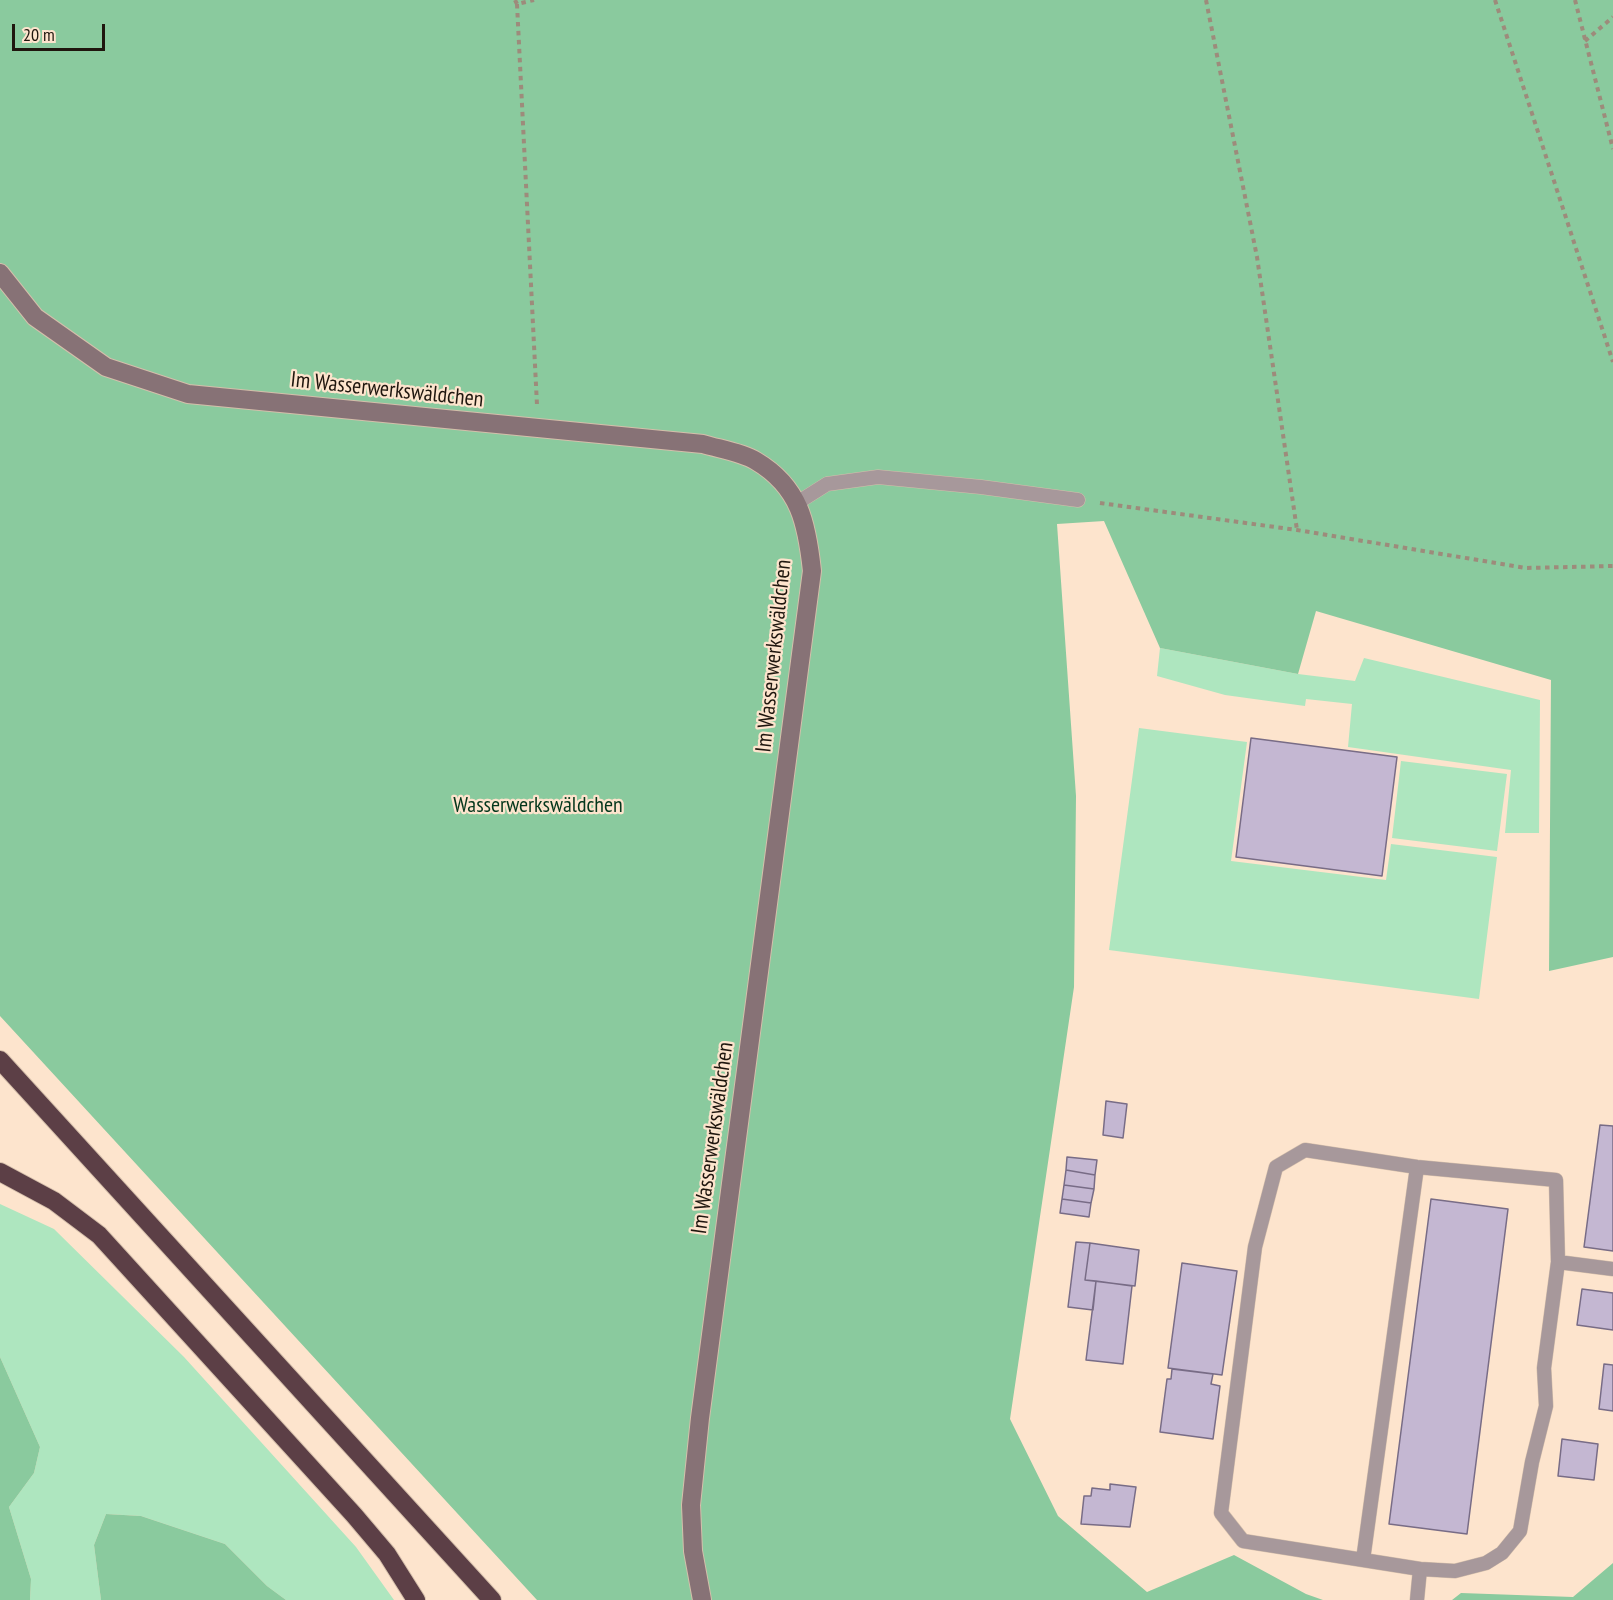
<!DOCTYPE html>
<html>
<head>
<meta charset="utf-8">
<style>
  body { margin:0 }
  #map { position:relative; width:1613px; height:1600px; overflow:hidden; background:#fde4cd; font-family:"PT Sans Narrow",sans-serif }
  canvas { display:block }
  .scale { position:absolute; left:12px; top:24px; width:93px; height:27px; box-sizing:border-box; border:3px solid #1f160e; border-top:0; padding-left:8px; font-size:18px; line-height:21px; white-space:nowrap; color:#1f160e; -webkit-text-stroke:4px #fde4cd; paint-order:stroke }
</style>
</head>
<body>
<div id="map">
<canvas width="1613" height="1600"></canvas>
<div class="scale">20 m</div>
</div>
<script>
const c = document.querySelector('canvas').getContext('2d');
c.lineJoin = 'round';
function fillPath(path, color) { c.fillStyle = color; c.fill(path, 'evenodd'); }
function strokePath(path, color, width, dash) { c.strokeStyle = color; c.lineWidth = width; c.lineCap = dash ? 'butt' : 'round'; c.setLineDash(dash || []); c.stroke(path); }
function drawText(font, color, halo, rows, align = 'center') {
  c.font = font + ' "PT Sans Narrow",sans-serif'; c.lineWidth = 4.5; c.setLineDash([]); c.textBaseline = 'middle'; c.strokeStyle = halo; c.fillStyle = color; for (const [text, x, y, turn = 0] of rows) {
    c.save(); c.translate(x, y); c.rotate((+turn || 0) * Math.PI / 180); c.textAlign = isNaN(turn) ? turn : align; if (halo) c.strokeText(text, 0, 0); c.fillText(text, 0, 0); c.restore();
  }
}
fillPath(new Path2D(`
  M 1160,648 L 1298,674 L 1355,681 L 1364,658 L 1540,700 L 1539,833 L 1505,833 L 1511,770 L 1348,747 L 1352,704 L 1306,699 L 1305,706 L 1225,695 L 1157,676 Z
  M 1139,728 L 1247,742 L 1231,861 L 1386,880 L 1391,844 L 1497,857 L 1479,999 L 1109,950 Z
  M 1401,761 L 1507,774 L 1497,851 L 1392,838 Z
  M 0,1204 L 54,1229 L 184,1357 L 356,1547 L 394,1600 L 286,1600 L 267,1586 L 225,1544 L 141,1516 L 106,1514 L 94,1545 L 101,1600 L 30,1600 L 31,1579 L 9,1507 L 34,1473 L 40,1447 L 0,1357 Z`), '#aee6bf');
fillPath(new Path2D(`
  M 0,0 L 1613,0 L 1613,957 L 1549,971 L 1551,680 L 1316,611 L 1298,674 L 1160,648 L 1104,521 L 1057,524 L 1076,796 L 1074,987 L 1010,1419 L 1058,1516 L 1147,1592 L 1234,1555 L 1306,1594 L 1323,1600 L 537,1600 L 0,1016 Z
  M 0,1357 L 40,1447 L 34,1473 L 9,1507 L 31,1579 L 30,1600 L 0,1600 Z
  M 106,1514 L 141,1516 L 225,1544 L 267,1586 L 286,1600 L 101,1600 L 94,1545 Z
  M 1613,1563 L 1613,1600 L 1452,1600 L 1461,1593 L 1573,1597 Z`), '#8aca9e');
const building = new Path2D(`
  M 1251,738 L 1397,757 L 1382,876 L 1236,857 Z
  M 1106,1101 L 1127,1104 L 1123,1138 L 1103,1135 Z
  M 1600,1125 L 1613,1126 L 1613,1251 L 1584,1247 Z
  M 1067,1157 L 1097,1160 L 1095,1175 L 1066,1170 Z
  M 1066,1170 L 1095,1175 L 1094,1189 L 1064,1185 Z
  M 1064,1185 L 1094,1189 L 1091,1203 L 1062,1199 Z
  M 1062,1199 L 1091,1203 L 1089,1217 L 1060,1213 Z
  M 1431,1199 L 1508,1209 L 1467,1534 L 1389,1524 Z
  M 1076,1242 L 1090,1243 L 1085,1280 L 1096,1281 L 1093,1310 L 1068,1307 Z
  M 1090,1243 L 1139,1250 L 1135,1286 L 1085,1280 Z
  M 1182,1263 L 1237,1271 L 1222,1375 L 1168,1368 Z
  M 1096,1281 L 1132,1286 L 1123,1364 L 1086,1360 Z
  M 1582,1289 L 1613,1293 L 1613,1330 L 1577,1325 Z
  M 1604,1364 L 1613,1365 L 1613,1411 L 1599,1409 Z
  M 1172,1369 L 1213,1374 L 1211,1384 L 1220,1386 L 1213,1439 L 1160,1432 L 1167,1379 L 1171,1379 Z
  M 1562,1439 L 1598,1444 L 1594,1480 L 1558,1476 Z
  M 1110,1484 L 1136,1487 L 1130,1527 L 1081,1524 L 1084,1496 L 1091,1496 L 1092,1488 L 1110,1490 Z`);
fillPath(building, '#c4b7d2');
strokePath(building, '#786c86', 1.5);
const lane = new Path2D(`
  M 797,503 L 827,484 L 878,477 L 981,487 L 1078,500
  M 1558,1262 L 1613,1269
  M 1363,1560 L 1417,1167
  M 1417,1600 L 1420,1569 L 1455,1571 L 1486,1563 L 1502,1553 L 1520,1531 L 1532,1462 L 1546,1406 L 1544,1368 L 1558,1262 L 1556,1180 L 1417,1167 L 1305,1150 L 1276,1167 L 1255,1247 L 1221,1513 L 1243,1541 L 1420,1569`);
const secondary = new Path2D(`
  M 0,273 L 35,317 L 106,367 L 188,394 L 703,444 C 719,449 741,452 756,461 C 800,487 807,524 812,571 L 700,1418 L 691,1505 L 693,1551 L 702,1600`);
const highway = new Path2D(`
  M 0,1060 L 492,1600
  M 0,1172 L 54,1201 L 99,1235 L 354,1515 L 387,1554 L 416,1600`);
strokePath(lane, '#d5bfab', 15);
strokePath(secondary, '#d5bfab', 20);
strokePath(highway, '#d5bfab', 20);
strokePath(new Path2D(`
  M 515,0 L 517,4 L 534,0
  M 1206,0 L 1257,257 L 1297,530
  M 1495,0 L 1613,362
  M 1575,0 L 1613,149
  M 517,4 L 537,405
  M 1585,41 L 1613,17
  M 1100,503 L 1297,530 L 1526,568 L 1613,566`), '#9d8b7b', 4, [4.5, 4.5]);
strokePath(lane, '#a7989b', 14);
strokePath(secondary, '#877276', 18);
strokePath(highway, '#5c3f46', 18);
drawText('22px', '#1f160e', '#fde4cd', [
  ["Im Wasserwerkswäldchen",387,390,6],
  ["Im Wasserwerkswäldchen",774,656,-84],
  ["Im Wasserwerkswäldchen",713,1138,-82]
]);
drawText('22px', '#04371c', '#fde4cd', [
  ["Wasserwerkswäldchen",538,806]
]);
</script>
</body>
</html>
